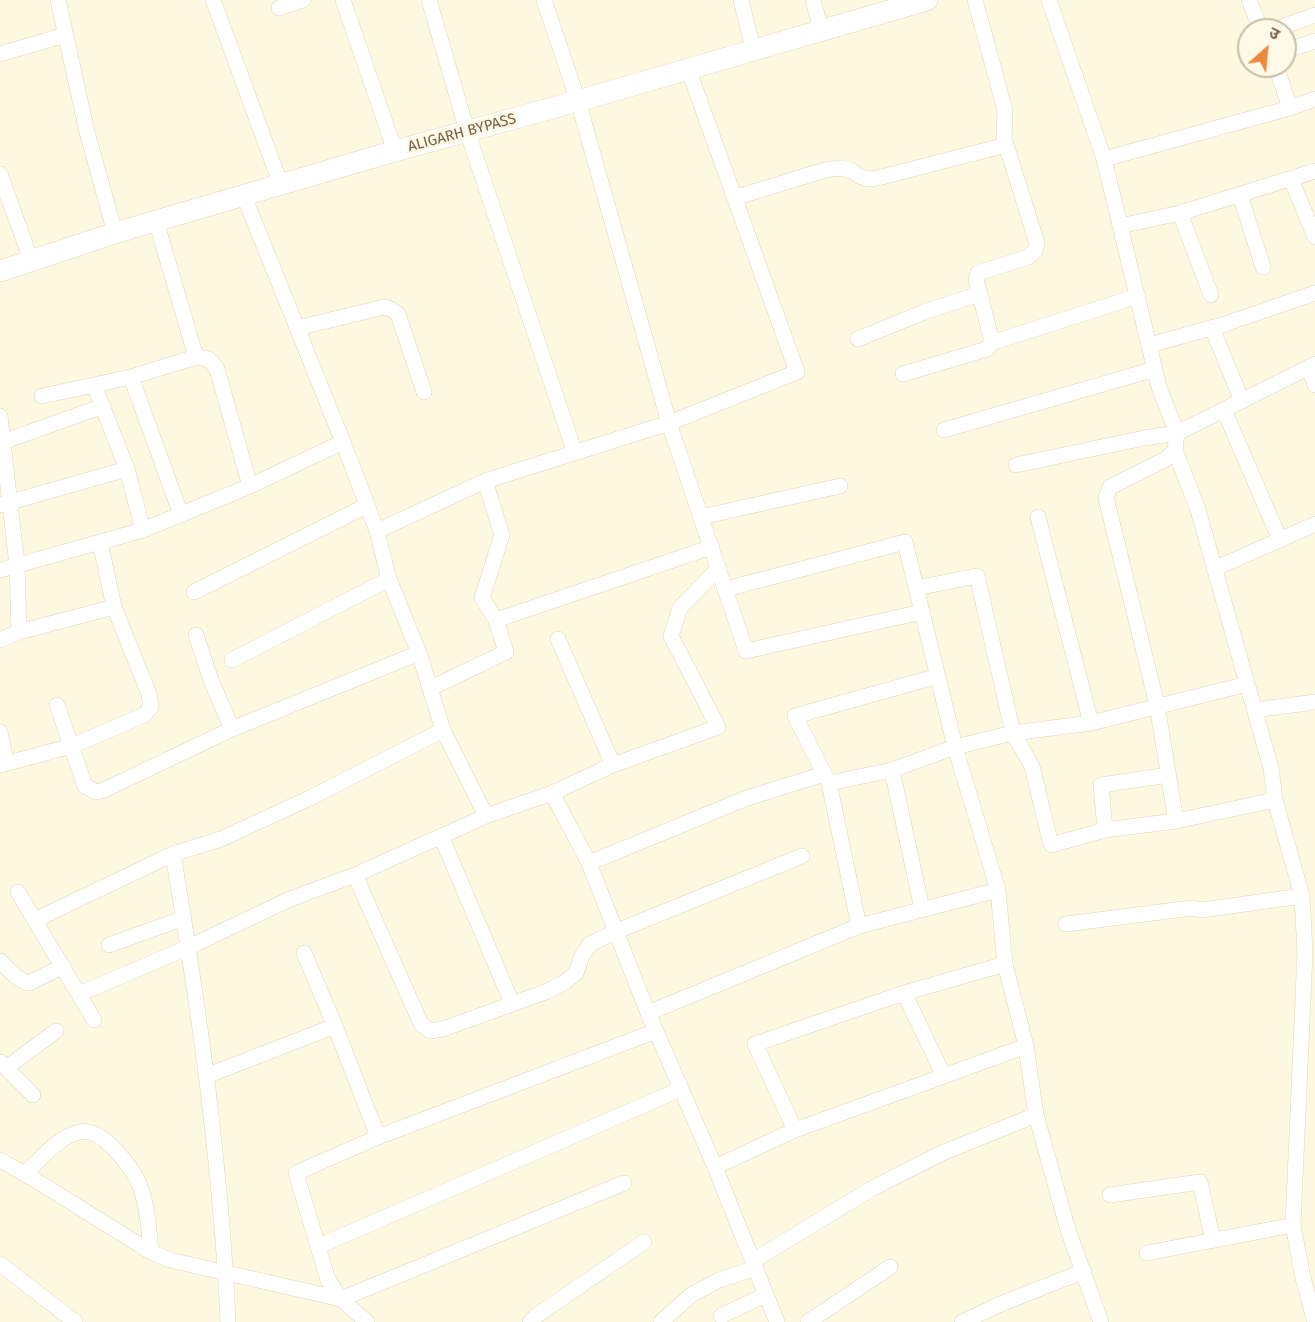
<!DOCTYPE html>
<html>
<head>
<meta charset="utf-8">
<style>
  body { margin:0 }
  #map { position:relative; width:1315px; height:1322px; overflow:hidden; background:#fdf8e0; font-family:"Fira Sans","Noto Sans Devanagari",sans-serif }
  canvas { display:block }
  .north { position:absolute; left:1237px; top:18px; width:60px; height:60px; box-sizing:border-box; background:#fffae7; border:2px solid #c8bca7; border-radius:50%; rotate:27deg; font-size:16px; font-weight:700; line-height:24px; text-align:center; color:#756047 }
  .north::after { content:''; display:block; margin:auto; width:21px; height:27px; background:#ed893f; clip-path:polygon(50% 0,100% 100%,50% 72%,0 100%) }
</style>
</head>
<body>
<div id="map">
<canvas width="1315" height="1322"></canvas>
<div class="north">उ</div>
</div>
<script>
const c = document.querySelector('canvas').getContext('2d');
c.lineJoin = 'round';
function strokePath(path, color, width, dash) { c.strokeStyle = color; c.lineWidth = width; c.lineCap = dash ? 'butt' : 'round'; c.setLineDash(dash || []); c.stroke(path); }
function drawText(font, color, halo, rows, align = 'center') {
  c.font = font + ' "Fira Sans",sans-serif'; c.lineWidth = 6; c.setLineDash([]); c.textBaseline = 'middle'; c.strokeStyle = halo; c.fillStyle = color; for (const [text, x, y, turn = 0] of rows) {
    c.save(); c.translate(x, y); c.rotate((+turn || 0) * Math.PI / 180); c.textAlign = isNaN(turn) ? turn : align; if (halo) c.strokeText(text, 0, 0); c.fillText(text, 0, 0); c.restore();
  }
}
const street = new Path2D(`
  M 58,0 L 87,132 L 115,233
  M 213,0 L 281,185
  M 343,0 L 395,151
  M 429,0 L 467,131 L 575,453
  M 544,0 L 578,101 L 669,423 L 746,651 L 922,612
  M 741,0 L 753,49
  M 813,0 L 821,29
  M 1049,0 L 1104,159 L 1159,387 L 1177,433 L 1175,450 L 1198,510 L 1271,768 L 1275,800 L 1302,896 L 1305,953 L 1293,1225 L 1303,1278 L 1315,1322
  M 1249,0 L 1261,30
  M 279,8 L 303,0
  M 1273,30 L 1315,15
  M 1285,51 L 1315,41
  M 0,54 L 65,35
  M 1276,66 L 1290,108
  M 1104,159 L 1290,108 L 1315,99
  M 0,174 L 31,260
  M 1291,179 L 1315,237
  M 1240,195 L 1263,267
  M 244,196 L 343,442 L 377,531 L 389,579 L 419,653 L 443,730 L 486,816 L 552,793 L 613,765 L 718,727 L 671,636 L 680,608 L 719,568
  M 734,198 L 825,170 L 840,168 L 851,170 L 859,176 L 868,179 L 878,178 L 1006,145
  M 1180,213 L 1211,295
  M 156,221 L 196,357
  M 1120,226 L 1180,213 L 1315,171
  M 297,328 L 384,307 L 391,309 L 398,314 L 424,392
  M 1212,328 L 1242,401
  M 858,339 L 924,312 L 979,294
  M 991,343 L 1138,296
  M 1150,345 L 1225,324 L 1315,293
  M 1309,367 L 1315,385
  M 903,374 L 987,349 L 991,343 L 991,338 L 976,279 L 978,273 L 1028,257 L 1035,251 L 1037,243 L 1004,138 L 1005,110 L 975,0
  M 131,377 L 181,515
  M 94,385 L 127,469 L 143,530
  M 42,396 L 131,377 L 196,357 L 209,359 L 217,369 L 250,486
  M 1224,410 L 1280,540
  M 0,416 L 17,565 L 19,632
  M 944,430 L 1155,369
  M 0,443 L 103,406
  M 1175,450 L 1166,459 L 1110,487 L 1106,498 L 1157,705 L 1176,821
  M 1016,465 L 1144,438 L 1177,433 L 1315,364
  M 0,505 L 127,469
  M 701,517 L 840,486
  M 1038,517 L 1091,723
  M 377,531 L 485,481 L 669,423 L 797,372 L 688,68
  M 1214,569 L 1315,524
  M 0,570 L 143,530 L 250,486 L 343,442
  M 916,588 L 977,576 L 1013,733 L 1091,723 L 1247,684
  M 194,592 L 366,506
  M 496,620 L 712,547
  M 196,635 L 211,680 L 232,729
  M 558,639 L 613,765
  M 0,640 L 19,632 L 114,607
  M 232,660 L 389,579
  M 431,688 L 506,652 L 496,620 L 482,598 L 502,535 L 485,481
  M 57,705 L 85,786 L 96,792 L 104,790 L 232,729 L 419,653
  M 1255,710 L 1315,702
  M 0,732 L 6,762
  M 0,765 L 72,746 L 144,715 L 151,707 L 149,694 L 114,607 L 100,542
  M 892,770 L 922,909
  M 829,783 L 892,770 L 955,747 L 1013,733 L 1032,766 L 1051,845 L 1105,830 L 1176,821 L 1275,800
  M 552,793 L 589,863 L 648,1013 L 715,1167 L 777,1322
  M 1105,830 L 1101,785 L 1168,775
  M 441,836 L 512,1003
  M 173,854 C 199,1009 221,1165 228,1322
  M 589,863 L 747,798 L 824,774
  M 355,875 L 421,1024 L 430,1031 L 443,1029 L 548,991 L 565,982 L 576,973 L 582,956 L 590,944 L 617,931 L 802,856
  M 998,890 L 1005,964 L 1026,1046 L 1036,1115 L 1068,1230 L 1101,1322
  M 18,892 L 94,1020
  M 35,920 L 173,854 L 221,839 L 312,797 L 443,730
  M 1066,924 L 1192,908 L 1202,910 L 1302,896
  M 859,926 L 829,783 L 795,716 L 938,676
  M 109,945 L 184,918
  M 304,953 L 335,1026 L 378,1137
  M 0,961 C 9,970 17,980 29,983 L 63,966
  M 79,994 L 189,947 L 290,899 L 355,875 L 486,816
  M 648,1013 L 859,926 L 998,890 L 955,747 L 905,542 L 726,589
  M 0,1062 L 33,1095
  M 6,1068 L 56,1031
  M 206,1076 L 335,1026
  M 944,1076 L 1026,1046
  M 795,1130 L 755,1044 L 904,993 L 1005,964
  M 0,1160 L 32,1178 L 151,1252 L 170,1260 L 341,1299 L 624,1183
  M 715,1167 L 795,1130 L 944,1076 L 904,993
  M 25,1173 C 41,1159 59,1136 80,1132 C 103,1127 135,1170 141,1189 C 148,1209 149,1231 151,1252
  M 1110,1195 L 1200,1182 L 1213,1240
  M 319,1246 L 681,1089
  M 1147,1253 L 1293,1225
  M 754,1260 L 873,1188 L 942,1153 L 1036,1115
  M 0,1264 L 75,1322
  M 721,1316 L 765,1295
  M 367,1322 L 341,1299 L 328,1280 L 296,1173 L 378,1137 L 656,1031
  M 530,1322 L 536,1316 L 644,1242
  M 661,1322 L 691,1295 L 719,1280 L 756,1268
  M 808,1322 L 890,1267
  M 962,1322 L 1003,1303 L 1084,1271`);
const secondary = new Path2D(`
  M 0,271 L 115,233 L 395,151 L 578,101 L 927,0`);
strokePath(street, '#e1d5bc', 16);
strokePath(secondary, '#e4d5b7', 22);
strokePath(street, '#fff', 15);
strokePath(secondary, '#fff', 21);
drawText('15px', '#756047', '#fffae7', [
  ["ALIGARH BYPASS",462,133,-15]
]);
</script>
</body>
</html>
